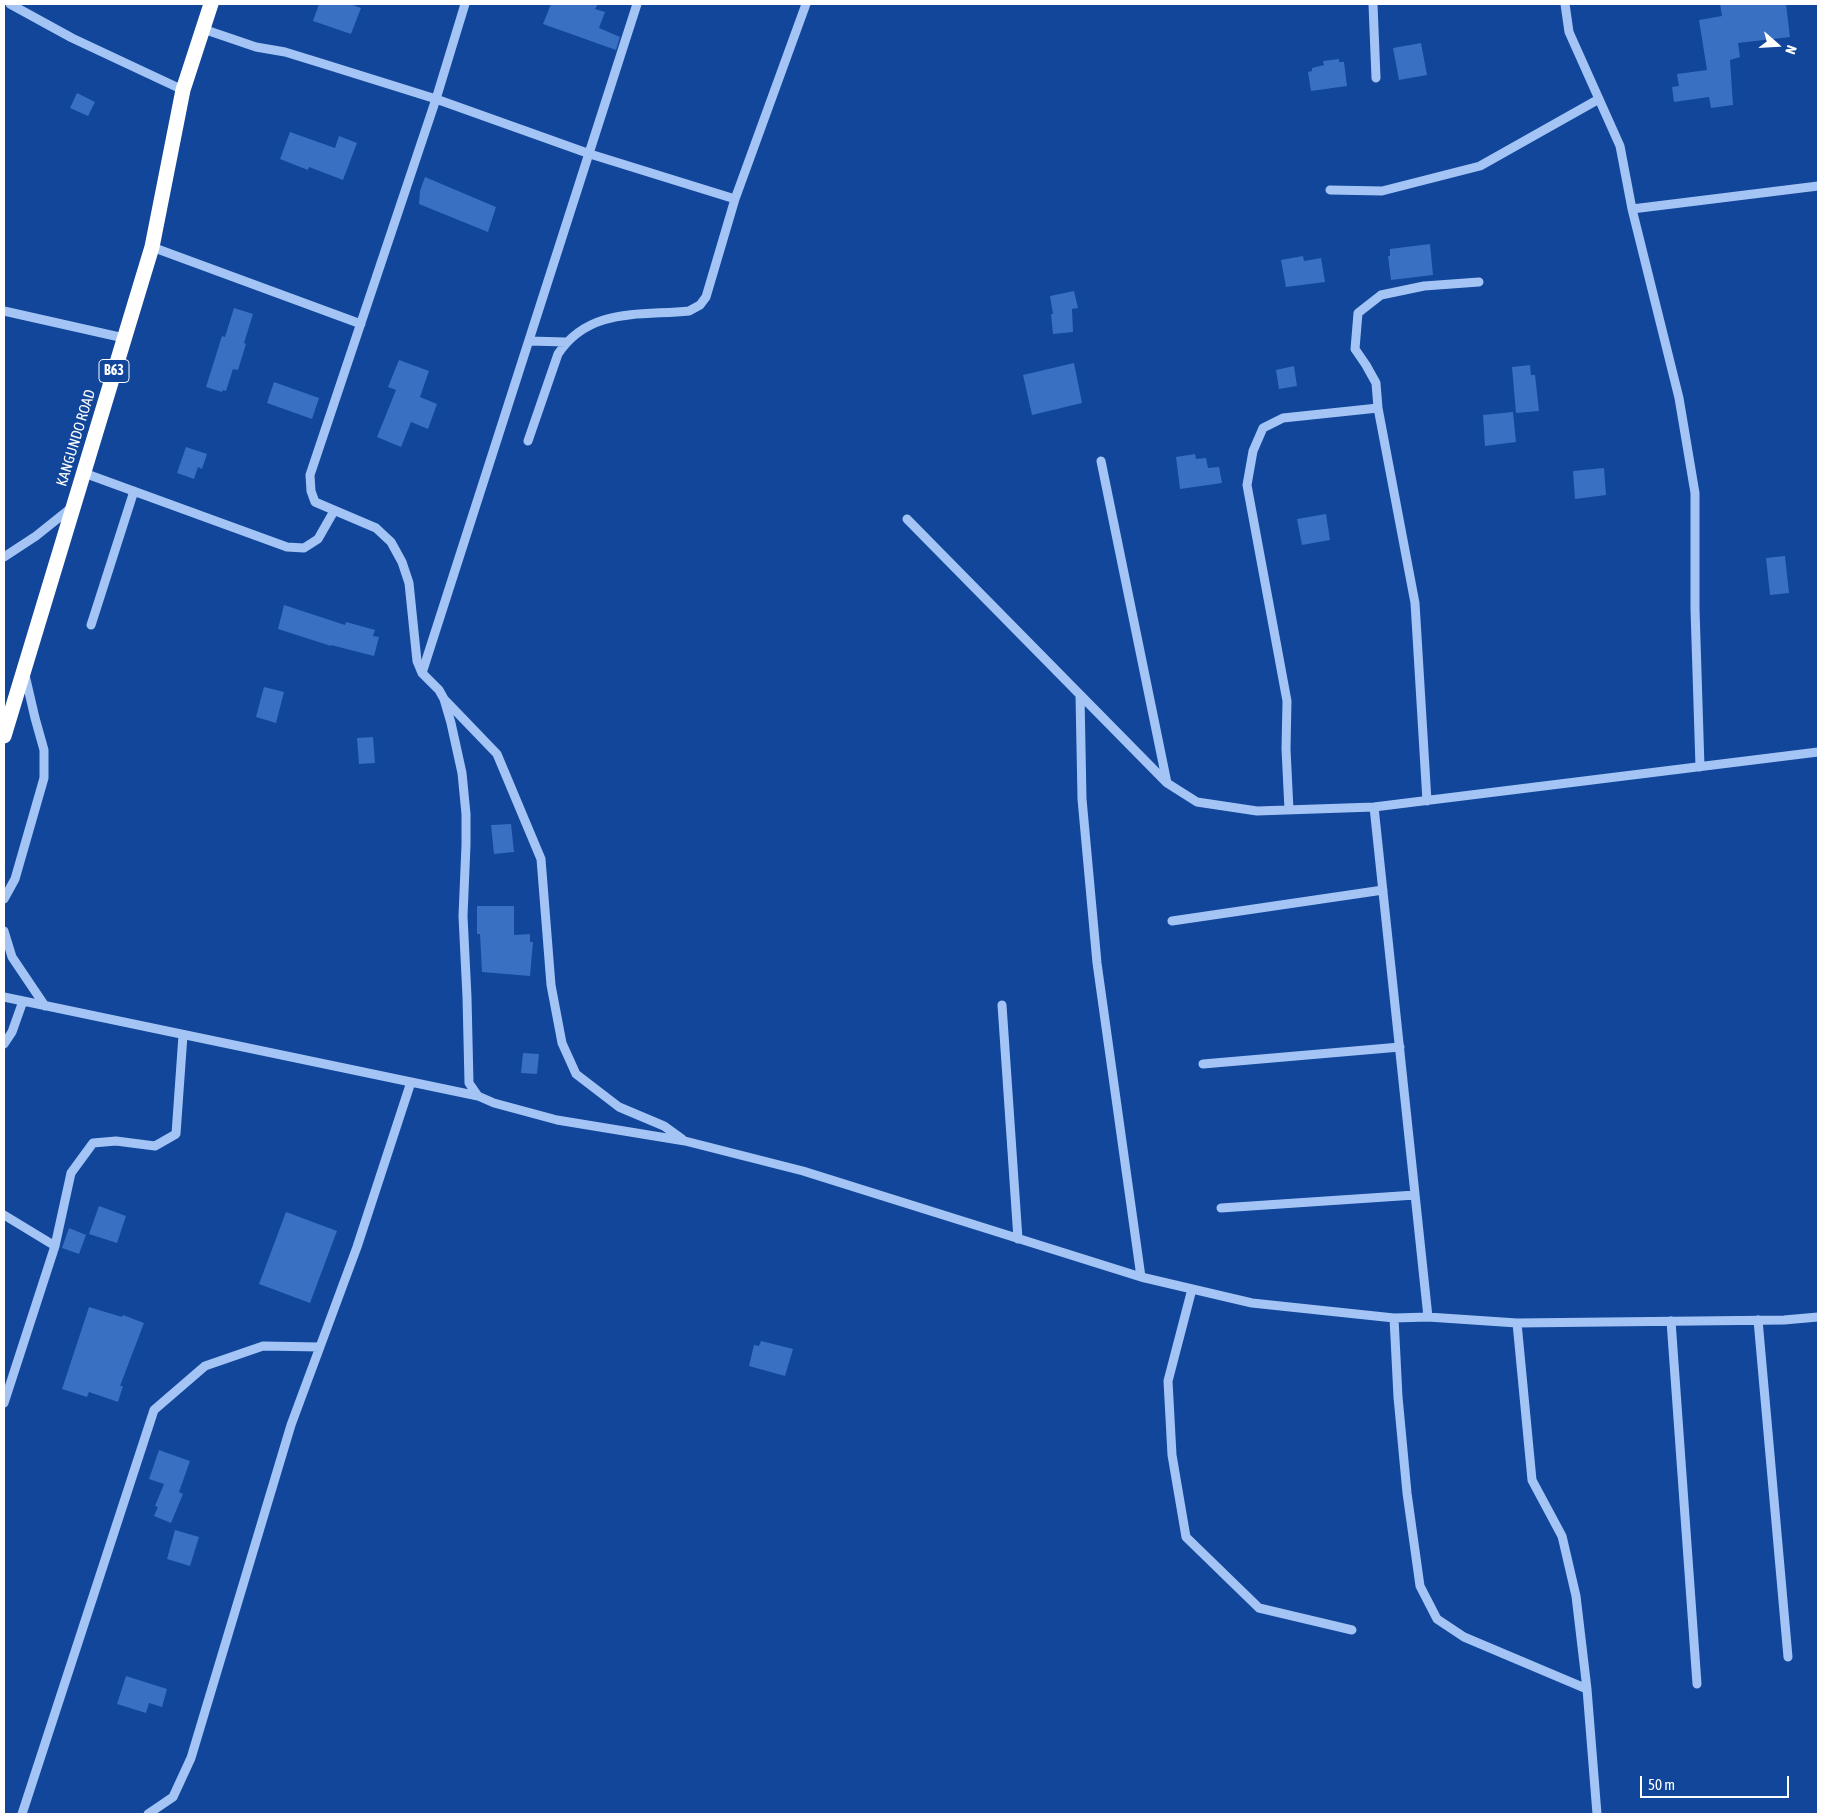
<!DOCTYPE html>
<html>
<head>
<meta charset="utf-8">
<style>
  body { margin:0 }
  #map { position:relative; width:1822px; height:1818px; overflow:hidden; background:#11469a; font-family:"Asap Condensed",sans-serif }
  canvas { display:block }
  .frame { position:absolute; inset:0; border:5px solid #fff; pointer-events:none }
  .north { position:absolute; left:1752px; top:20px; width:50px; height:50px; -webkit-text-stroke:4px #11469a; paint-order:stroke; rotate:109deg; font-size:14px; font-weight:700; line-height:20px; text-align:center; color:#fff }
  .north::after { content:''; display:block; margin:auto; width:18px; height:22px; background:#fff; clip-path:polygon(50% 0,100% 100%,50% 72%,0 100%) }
  .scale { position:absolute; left:1640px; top:1776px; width:149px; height:22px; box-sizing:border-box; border:2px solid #fff; border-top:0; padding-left:6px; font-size:15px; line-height:18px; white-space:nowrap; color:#fff; -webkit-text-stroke:4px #11469a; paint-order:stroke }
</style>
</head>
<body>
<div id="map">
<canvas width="1822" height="1818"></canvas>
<div class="frame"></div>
<div class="north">N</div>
<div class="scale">50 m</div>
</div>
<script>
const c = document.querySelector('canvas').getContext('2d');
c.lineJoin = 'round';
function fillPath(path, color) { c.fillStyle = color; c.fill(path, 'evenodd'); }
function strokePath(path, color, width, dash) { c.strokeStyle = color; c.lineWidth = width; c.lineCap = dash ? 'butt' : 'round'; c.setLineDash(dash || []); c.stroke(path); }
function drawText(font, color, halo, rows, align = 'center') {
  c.font = font + ' "Asap Condensed",sans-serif'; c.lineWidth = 5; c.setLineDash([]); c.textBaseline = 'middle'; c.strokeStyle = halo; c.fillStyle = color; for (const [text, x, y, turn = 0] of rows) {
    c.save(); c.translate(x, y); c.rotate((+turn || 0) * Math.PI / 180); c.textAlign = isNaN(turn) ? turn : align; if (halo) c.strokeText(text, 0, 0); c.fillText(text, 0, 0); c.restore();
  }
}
fillPath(new Path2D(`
  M 319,4 L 350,4 L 361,8 L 351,34 L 313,21 Z
  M 551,4 L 598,4 L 595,9 L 605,12 L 599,28 L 620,37 L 616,50 L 543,24 Z
  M 1720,4 L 1786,4 L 1790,37 L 1738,43 L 1740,57 L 1730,60 L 1733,105 L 1711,108 L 1709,97 L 1674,102 L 1672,87 L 1679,86 L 1677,74 L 1707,70 L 1699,20 L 1722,16 Z
  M 1421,43 L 1427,75 L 1399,80 L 1393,48 Z
  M 1339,59 L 1339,62 L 1344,62 L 1347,86 L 1311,91 L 1308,72 L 1312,71 L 1312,68 L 1324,65 L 1323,61 Z
  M 77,93 L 95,102 L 88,116 L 70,108 Z
  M 290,132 L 335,148 L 339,136 L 357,143 L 343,180 L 309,167 L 308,170 L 280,159 Z
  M 425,177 L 496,207 L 488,232 L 419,204 L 420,191 Z
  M 1430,244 L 1433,275 L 1391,280 L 1388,256 L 1390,256 L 1390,249 Z
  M 1303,256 L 1304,261 L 1321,258 L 1325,282 L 1286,287 L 1281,260 Z
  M 1074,291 L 1078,308 L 1072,309 L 1073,332 L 1053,334 L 1051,314 L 1053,314 L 1050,296 Z
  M 234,308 L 253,314 L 244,343 L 246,344 L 238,370 L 233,369 L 226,391 L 223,390 L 222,392 L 206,387 L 222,336 L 225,337 Z
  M 399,360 L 429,371 L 420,397 L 437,404 L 428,429 L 411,422 L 401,447 L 377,437 L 396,390 L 388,387 Z
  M 1074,363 L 1082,403 L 1032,415 L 1023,375 Z
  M 1530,365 L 1531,375 L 1535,375 L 1539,411 L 1516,413 L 1512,367 Z
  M 1294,366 L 1297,386 L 1279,389 L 1276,370 Z
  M 274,382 L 319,398 L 312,419 L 267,403 Z
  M 1513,412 L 1516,442 L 1485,446 L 1483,415 Z
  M 186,447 L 207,454 L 202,469 L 198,467 L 194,479 L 177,473 Z
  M 1195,454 L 1196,459 L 1206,458 L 1208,468 L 1219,467 L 1222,483 L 1180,489 L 1176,457 Z
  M 1604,468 L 1606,495 L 1575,499 L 1573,471 Z
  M 1326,514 L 1330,540 L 1302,545 L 1297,519 Z
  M 1785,556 L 1789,593 L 1770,595 L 1766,558 Z
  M 284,605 L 345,625 L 346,622 L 375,630 L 373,636 L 379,637 L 374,656 L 331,645 L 331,646 L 278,629 Z
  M 264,687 L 284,692 L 276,723 L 256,717 Z
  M 373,737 L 375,763 L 359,764 L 357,738 Z
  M 511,824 L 514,852 L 494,854 L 491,825 Z
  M 477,906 L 514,906 L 514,935 L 530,934 L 530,942 L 533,942 L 530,976 L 482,972 L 480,934 L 477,934 Z
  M 523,1053 L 539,1054 L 537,1074 L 521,1073 Z
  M 99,1206 L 126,1216 L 117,1243 L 89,1234 Z
  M 286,1212 L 337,1231 L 310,1303 L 259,1284 Z
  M 69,1228 L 86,1235 L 79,1254 L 62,1248 Z
  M 89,1307 L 122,1317 L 123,1315 L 144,1323 L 120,1386 L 123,1386 L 118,1402 L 89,1392 L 87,1397 L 62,1389 Z
  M 761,1341 L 793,1349 L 785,1376 L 749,1366 L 754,1345 L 759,1346 Z
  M 159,1450 L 190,1461 L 179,1492 L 183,1494 L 171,1523 L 154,1516 L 158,1507 L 155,1506 L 164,1484 L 149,1479 Z
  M 175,1530 L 199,1537 L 190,1566 L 167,1559 Z
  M 126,1676 L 167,1689 L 162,1707 L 149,1703 L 146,1713 L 117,1704 Z`), '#3970c1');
strokePath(new Path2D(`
  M 10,4 L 72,38 L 183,90
  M 465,4 L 436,99 L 310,475 L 311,491 L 315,502 L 376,528 L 391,542 L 402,562 L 409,583 L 417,661 L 422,673 L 439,690 L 444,699 L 451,723 L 462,773 L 466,814 L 466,845 L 463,916 L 467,997 L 469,1083 L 478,1096 L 494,1103 L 557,1120 L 685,1141 L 803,1171 L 1141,1277 L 1252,1303 L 1394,1318 L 1428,1317 L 1517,1323
  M 1373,4 L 1376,78
  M 1565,4 L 1569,32 L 1620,146 L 1632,209 L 1679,398 L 1695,493 L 1695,609 L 1700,767
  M 203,29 L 256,47 L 285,52 L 324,64 L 436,99 L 590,154 L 735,199
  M 1330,190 L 1382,191 L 1480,166 L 1599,99
  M 1632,209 L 1818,186
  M 152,247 L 361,324
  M 4,311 L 124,338
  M 529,341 L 566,342
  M 528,441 L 558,354 C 589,307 640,316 689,311 L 700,305 L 706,297 L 735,199 L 806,4
  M 1101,461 L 1167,783
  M 84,473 L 287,547 L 304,548 L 318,539 L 334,511
  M 907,519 L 1167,783 L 1197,802 L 1257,811 L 1374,807 L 1818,752
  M 4,557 L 36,536 L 71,508
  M 91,625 L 134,491
  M 422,673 L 637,4
  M 1080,695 L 1082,799 L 1097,963 L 1141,1277
  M 446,701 L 497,754 L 541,859 L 551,985 L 562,1043 L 576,1074 L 619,1107 L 664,1126 L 682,1139
  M 1427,801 L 1415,603 L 1378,408 L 1376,383 L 1366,365 L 1355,349 L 1358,313 L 1381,295 L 1424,286 L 1479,282
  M 1374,807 L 1428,1317
  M 1289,810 L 1286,749 L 1287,701 L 1247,485 L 1253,451 L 1263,428 L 1283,418 L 1378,408
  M 4,899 L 15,879 L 44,778 L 44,750 L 35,718 L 25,675
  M 1172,921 L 1383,890
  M 4,931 L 12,957 L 45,1006
  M 4,997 L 478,1096
  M 1002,1005 L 1018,1239
  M 4,1044 L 12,1032 L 23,1001
  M 1203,1064 L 1400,1047
  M 1221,1208 L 1415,1195
  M 4,1215 L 55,1246
  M 1192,1289 L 1168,1381 L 1172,1455 L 1186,1537 L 1259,1608 L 1352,1630
  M 1394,1318 L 1398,1397 L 1407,1493 L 1420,1586 L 1437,1619 L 1464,1637 L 1587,1689
  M 1758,1320 L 1788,1657
  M 1671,1321 L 1697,1684
  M 4,1403 L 55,1246 L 71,1173 L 93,1143 L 116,1141 L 155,1146 L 176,1134 L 183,1035
  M 22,1814 L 154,1410 L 205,1366 L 263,1346 L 320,1347
  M 148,1814 L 173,1797 L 191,1758 L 291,1425 L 357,1247 L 411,1082
  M 1597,1814 L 1587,1689 L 1576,1596 L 1562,1536 L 1532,1480 L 1517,1323 L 1784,1320 L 1818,1317`), '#a3c4f4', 9);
strokePath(new Path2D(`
  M 4,736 L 152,247 L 183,90 L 211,4`), '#fff', 15);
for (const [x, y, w] of [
  [114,371,30]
]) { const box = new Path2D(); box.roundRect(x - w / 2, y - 11.5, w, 23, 4); c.fillStyle = '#11469a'; c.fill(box); strokePath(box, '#fff', 1); }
drawText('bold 14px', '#fff', null, [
  ["B63",114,371]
]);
drawText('15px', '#fff', '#11469a', [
  ["KANGUNDO ROAD",76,438,-73]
]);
</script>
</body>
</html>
